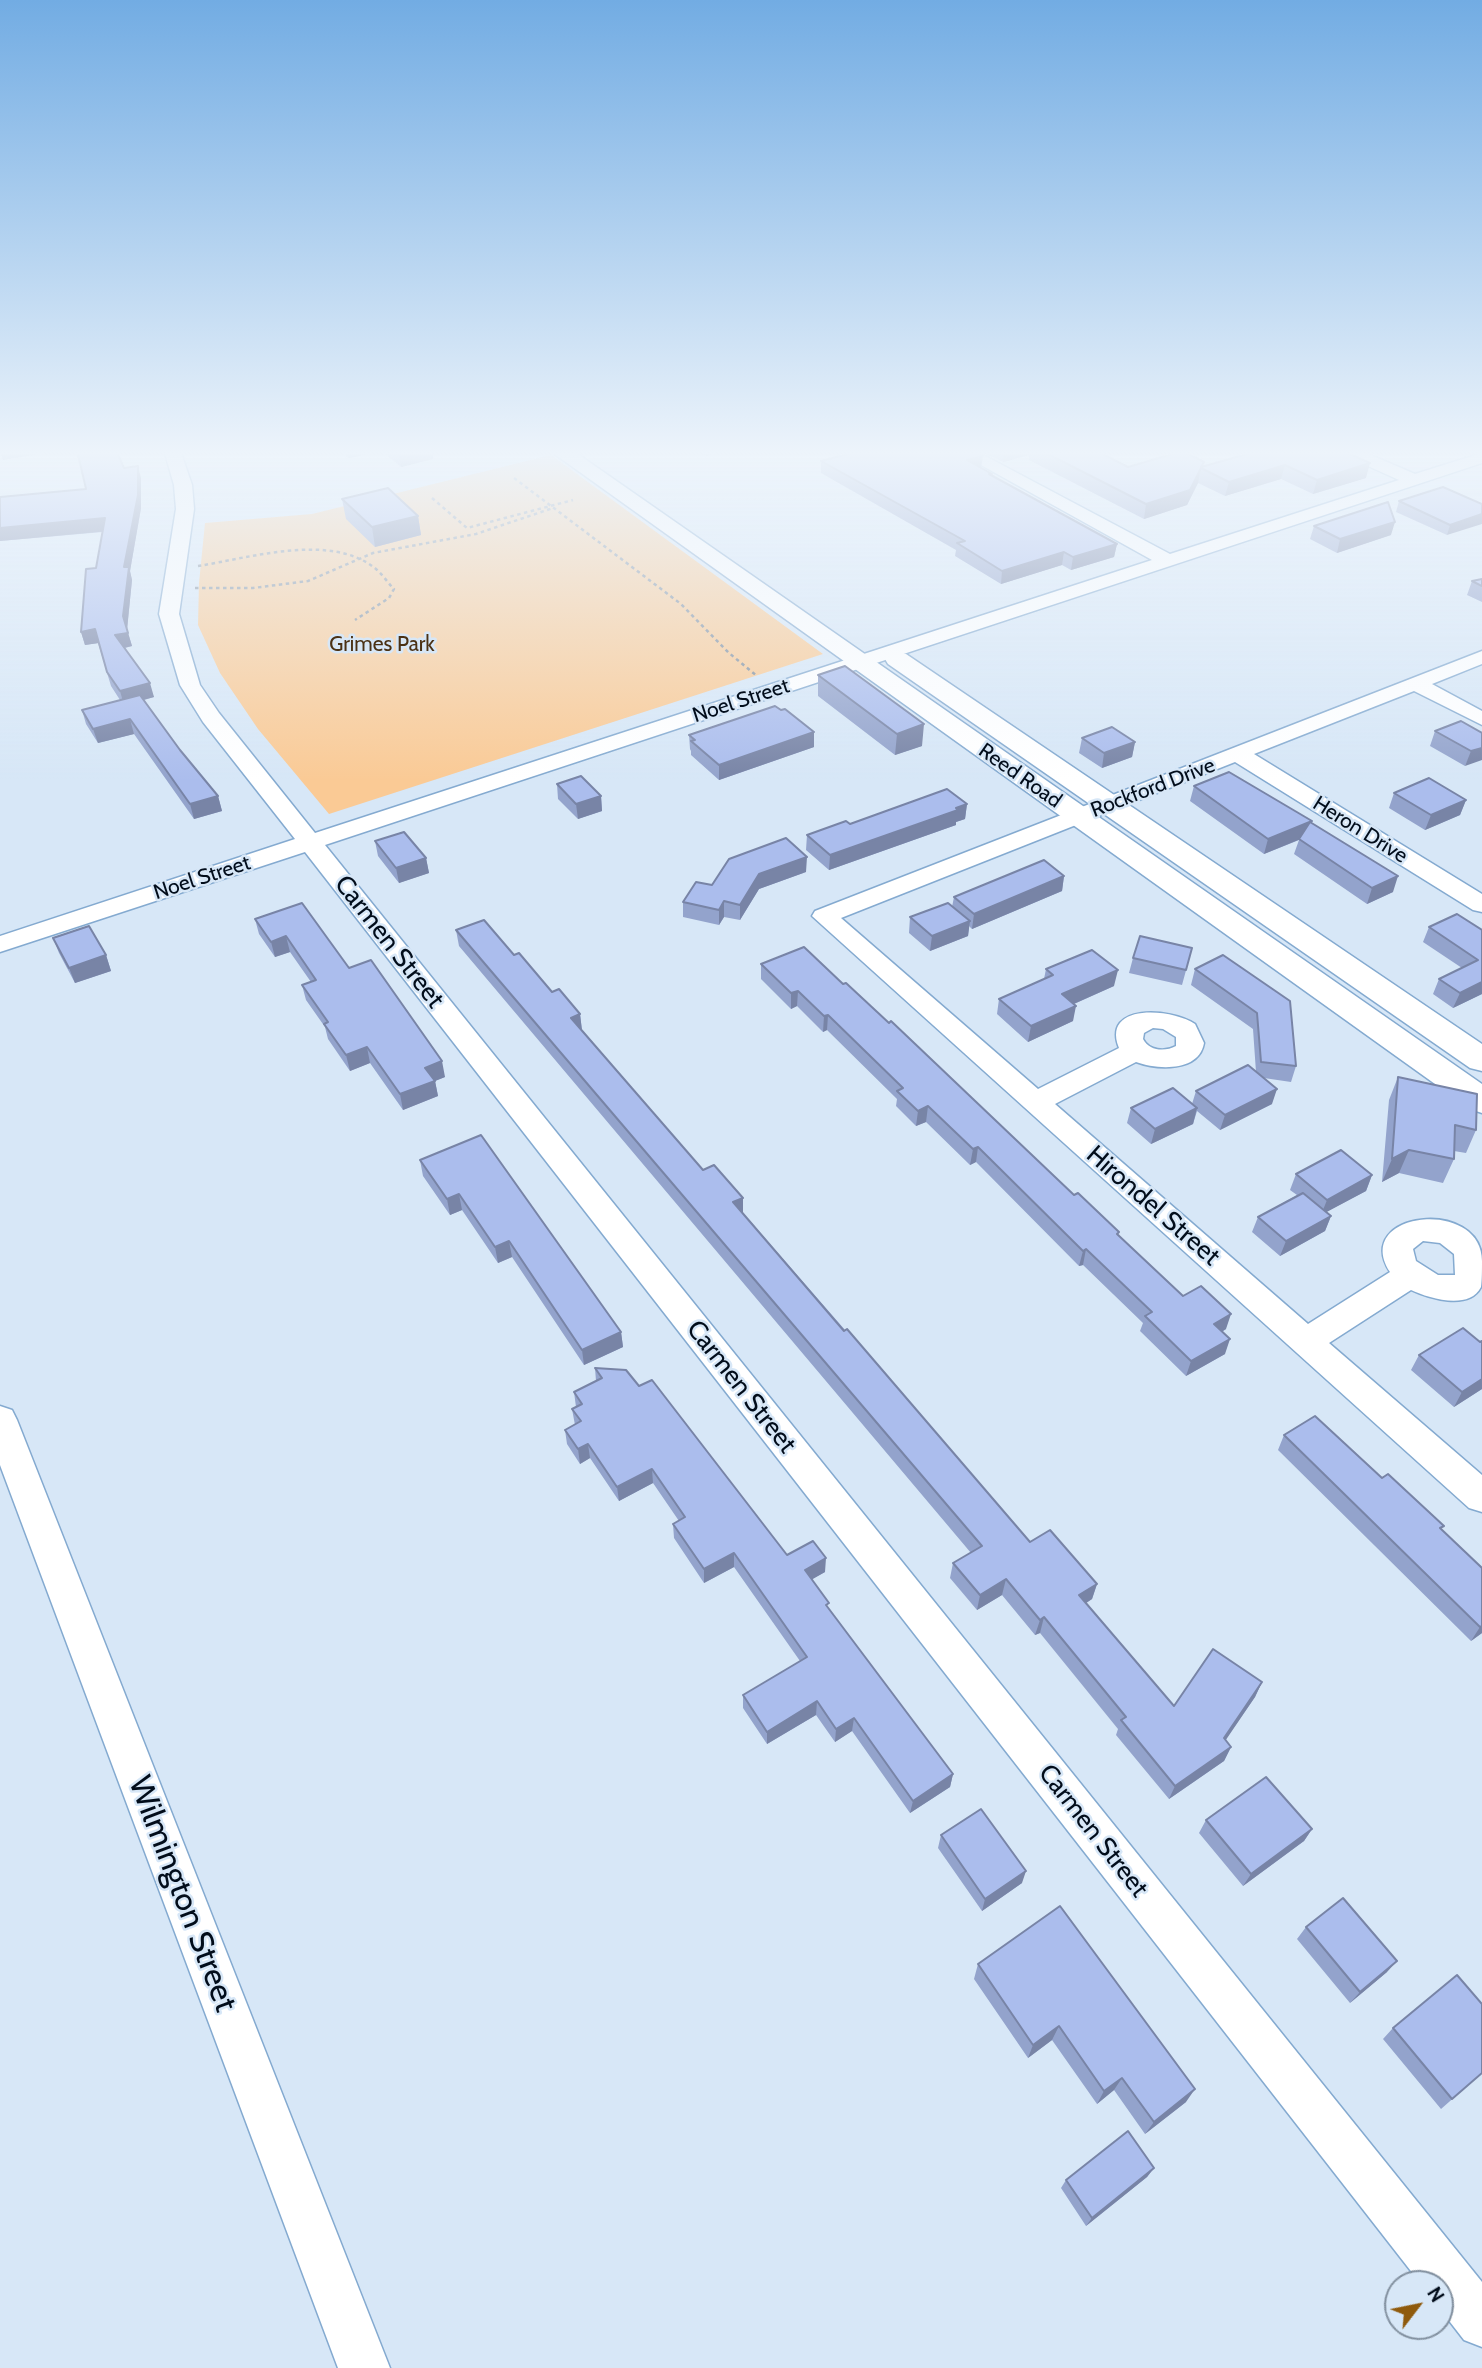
<!DOCTYPE html>
<html>
<head>
<meta charset="utf-8">
<style>
  body { margin:0 }
  #map { position:relative; width:1482px; height:2368px; overflow:hidden; background:#d7e7f7; font-family:Cabin,sans-serif }
  canvas { display:block }
  .north { position:absolute; left:1384px; top:2270px; width:70px; height:70px; box-sizing:border-box; background:#d7e7f7; border:2px solid #82909f; border-radius:50%; rotate:58deg; font-size:19px; font-weight:700; line-height:28px; text-align:center; color:#020d1b }
  .north::after { content:''; display:block; margin:auto; width:24px; height:32px; background:#8f5a0c; clip-path:polygon(50% 0,100% 100%,50% 72%,0 100%) }
</style>
</head>
<body>
<div id="map">
<canvas width="1482" height="2368"></canvas>
<div class="north">N</div>
</div>
<script>
const c = document.querySelector('canvas').getContext('2d');
c.lineJoin = 'round';
function fillPath(path, color) { c.fillStyle = color; c.fill(path, 'evenodd'); }
function strokePath(path, color, width, dash) { c.strokeStyle = color; c.lineWidth = width; c.lineCap = dash ? 'butt' : 'round'; c.setLineDash(dash || []); c.stroke(path); }
function drawText(font, color, halo, rows, align = 'center') {
  c.font = font + ' Cabin,sans-serif'; c.lineWidth = 5; c.setLineDash([]); c.textBaseline = 'middle'; c.strokeStyle = halo; c.fillStyle = color; for (const [text, x, y, turn = 0] of rows) {
    c.save(); c.translate(x, y); c.rotate((+turn || 0) * Math.PI / 180); c.textAlign = isNaN(turn) ? turn : align; if (halo) c.strokeText(text, 0, 0); c.fillText(text, 0, 0); c.restore();
  }
}
fillPath(new Path2D(`
  M 551,455 L 823,654 L 329,814 L 258,729 L 220,673 L 198,625 L 199,583 L 205,523 L 312,514 Z`), '#faca95');
const minor = new Path2D(`
  M 164,450 L 180,450 L 192,485 L 194,509 L 179,614 L 200,685 L 219,713 L 315,833 L 1152,560 L 954,450 L 974,450 L 1170,554 L 1399,480 L 1339,453 L 1337,450 L 1359,450 L 1415,474 L 1482,453 L 1482,463 L 325,845 L 1482,2282 L 1482,2347 L 1464,2340 L 1440,2309 L 1440,2284 L 1421,2284 L 305,852 L 0,952 L 0,936 L 295,839 L 203,722 L 180,685 L 159,614 L 176,509 L 174,485 Z
  M 1482,651 L 1482,664 L 1432,684 L 1482,711 L 1482,725 L 1414,691 L 1254,754 L 1482,894 L 1482,912 L 1473,910 L 1235,762 L 841,918 L 1038,1089 L 1119,1048 C 1101,1003 1171,1008 1195,1024 L 1204,1043 C 1199,1072 1158,1070 1136,1062 L 1055,1104 L 1308,1324 L 1390,1272 C 1351,1211 1482,1197 1482,1261 C 1482,1269 1482,1280 1481,1287 C 1469,1311 1428,1298 1411,1290 L 1329,1343 L 1482,1475 L 1482,1512 L 1469,1508 L 812,916 L 815,911 ZM 1153,1028 L 1163,1029 L 1176,1037 L 1176,1046 C 1165,1052 1149,1051 1143,1039 L 1144,1033 ZM 1423,1241 L 1440,1243 L 1454,1254 L 1455,1275 L 1438,1275 L 1416,1261 L 1413,1249 Z
  M 0,1406 L 12,1410 L 17,1420 L 390,2368 L 338,2368 L 0,1465 Z`);
const tertiary = new Path2D(`
  M 549,450 L 572,450 L 1482,1084 L 1482,1113 L 1470,1109 Z
  M 897,652 L 906,654 L 1482,1044 L 1482,1071 L 1470,1068 L 888,664 L 885,659 L 888,654 Z`);
strokePath(minor, '#84aad0', 3);
strokePath(tertiary, '#84aad0', 3);
strokePath(new Path2D(`
  M 514,478 L 681,604 L 729,653 L 757,676
  M 432,498 L 467,528 L 573,500
  M 198,566 C 250,558 331,532 376,569 C 383,575 388,583 394,589 L 389,598 L 355,620
  M 195,588 L 253,588 L 308,581 L 373,553 L 476,534 L 553,508`), '#808e9d', 2.5, [3.5, 3.5]);
fillPath(minor, '#fff');
fillPath(tertiary, '#fff');
fillPath(new Path2D(`
  M 339,450 L 432,450 L 433,459 L 401,467 L 382,451 L 349,458 Z
  M 697,450 L 729,450 L 706,456 Z
  M 979,450 L 1095,450 L 1128,467 L 1204,462 L 1203,467 L 1261,450 L 1366,478 L 1313,494 L 1281,479 L 1225,496 L 1198,483 L 1187,505 L 1144,519 L 1029,460 L 1029,455 L 1003,462 Z
  M 821,461 L 981,468 L 992,474 L 991,476 L 1117,544 L 1114,557 L 1071,570 L 1062,565 L 1001,584 L 955,556 L 956,550 L 821,473 Z
  M 124,468 L 141,478 L 141,508 L 130,571 L 132,580 L 127,629 L 132,646 L 125,648 L 154,697 L 144,700 L 180,750 L 218,796 L 222,811 L 194,819 L 134,734 L 98,743 L 86,724 L 82,710 L 120,700 L 111,686 L 98,643 L 85,645 L 81,632 L 96,568 L 103,532 L 0,541 L 0,497 L 86,489 Z
  M 342,499 L 418,516 L 421,535 L 375,547 L 346,519 Z
  M 1399,501 L 1482,504 L 1447,535 L 1396,512 Z
  M 1314,526 L 1391,535 L 1337,553 L 1310,539 Z
  M 1482,579 L 1482,602 L 1467,595 L 1472,581 Z
  M 818,675 L 922,746 L 895,755 L 818,696 Z
  M 1435,731 L 1482,733 L 1465,766 L 1430,746 Z
  M 689,735 L 814,747 L 719,780 L 691,755 L 691,751 L 690,749 Z
  M 1082,738 L 1135,742 L 1132,757 L 1102,768 L 1079,753 Z
  M 557,784 L 601,796 L 602,811 L 578,819 L 558,799 Z
  M 1194,786 L 1312,821 L 1312,823 L 1393,892 L 1367,904 L 1294,854 L 1299,840 L 1264,854 L 1190,801 Z
  M 1394,793 L 1466,800 L 1460,815 L 1425,830 L 1389,808 Z
  M 967,804 L 965,819 L 956,822 L 956,825 L 829,870 L 806,850 L 807,835 L 850,824 Z
  M 375,841 L 426,858 L 429,873 L 399,883 L 378,856 Z
  M 806,872 L 759,889 L 740,920 L 724,917 L 719,925 L 683,917 L 683,902 L 712,885 Z
  M 1064,876 L 1062,891 L 972,929 L 969,926 L 968,936 L 930,951 L 909,933 L 910,917 L 952,907 L 954,897 Z
  M 255,919 L 349,968 L 445,1077 L 435,1081 L 438,1096 L 403,1110 L 370,1063 L 350,1071 L 328,1039 L 325,1027 L 306,1000 L 302,985 L 311,982 L 290,952 L 275,957 L 259,934 Z
  M 1429,927 L 1482,930 L 1482,994 L 1453,1008 L 1433,994 L 1439,979 L 1462,968 L 1423,942 Z
  M 456,930 L 514,955 L 552,992 L 580,1014 L 582,1030 L 703,1170 L 743,1213 L 1030,1542 L 1097,1584 L 1092,1599 L 1086,1603 L 1174,1706 L 1262,1682 L 1255,1697 L 1225,1740 L 1231,1747 L 1224,1761 L 1169,1799 L 1116,1735 L 1118,1729 L 1040,1633 L 1035,1635 L 1002,1595 L 977,1610 L 950,1578 L 953,1563 L 971,1553 L 459,946 Z
  M 53,938 L 106,955 L 111,971 L 75,983 L 59,953 Z
  M 1223,955 L 1296,1066 L 1291,1082 L 1264,1078 L 1272,1104 L 1220,1130 L 1197,1111 L 1193,1124 L 1151,1144 L 1127,1123 L 1131,1108 L 1192,1104 L 1196,1091 L 1256,1072 L 1253,1029 L 1191,985 L 1195,969 Z
  M 1133,958 L 1188,963 L 1182,985 L 1129,973 Z
  M 761,964 L 843,984 L 1118,1235 L 1183,1296 L 1226,1329 L 1222,1332 L 1225,1354 L 1186,1376 L 1140,1331 L 1143,1323 L 1083,1265 L 1079,1266 L 976,1162 L 970,1165 L 926,1122 L 916,1126 L 896,1106 L 897,1099 L 827,1030 L 823,1032 L 797,1006 L 791,1009 L 761,979 Z
  M 1046,969 L 1114,986 L 1074,1004 L 1073,1021 L 1028,1042 L 997,1014 L 999,999 L 1044,979 Z
  M 1398,1077 L 1476,1130 L 1466,1153 L 1454,1151 L 1454,1159 L 1443,1183 L 1399,1173 L 1382,1182 L 1389,1100 Z
  M 420,1160 L 621,1332 L 623,1347 L 584,1365 L 512,1257 L 498,1263 L 462,1210 L 450,1215 L 423,1176 Z
  M 1296,1174 L 1372,1175 L 1366,1191 L 1326,1212 L 1331,1216 L 1325,1231 L 1280,1256 L 1252,1232 L 1258,1217 L 1297,1195 L 1290,1190 Z
  M 1482,1341 L 1482,1389 L 1454,1407 L 1411,1370 L 1419,1355 Z
  M 595,1368 L 639,1386 L 787,1555 L 825,1572 L 812,1579 L 829,1609 L 953,1774 L 950,1787 L 910,1813 L 852,1731 L 835,1742 L 816,1715 L 767,1744 L 743,1708 L 743,1695 L 800,1661 L 734,1567 L 704,1583 L 674,1538 L 673,1524 L 679,1521 L 653,1483 L 619,1501 L 590,1458 L 580,1464 L 567,1444 L 565,1430 L 575,1425 L 572,1409 L 576,1407 L 574,1392 L 596,1381 Z
  M 1284,1435 L 1382,1478 L 1441,1530 L 1482,1568 L 1482,1633 L 1471,1641 L 1278,1450 Z
  M 1206,1820 L 1312,1829 L 1304,1841 L 1243,1886 L 1199,1833 Z
  M 941,1835 L 1022,1883 L 982,1911 L 938,1848 Z
  M 1306,1927 L 1387,1972 L 1350,2003 L 1297,1939 Z
  M 978,1964 L 1186,2102 L 1145,2134 L 1114,2090 L 1097,2104 L 1052,2040 L 1028,2058 L 974,1979 Z
  M 1393,2028 L 1482,2073 L 1441,2109 L 1383,2039 Z
  M 1154,2168 L 1147,2177 L 1086,2226 L 1061,2188 L 1066,2180 Z`), '#93a3cc');
fillPath(new Path2D(`
  M 0,450 L 63,450 L 3,460 Z
  M 347,450 L 382,450 L 382,451 L 349,458 Z
  M 398,450 L 432,450 L 433,459 L 401,467 Z
  M 635,450 L 648,450 L 635,453 Z
  M 706,450 L 729,450 L 706,456 Z
  M 1004,450 L 1030,450 L 1029,455 L 1003,462 Z
  M 983,456 L 981,468 L 967,460 Z
  M 1370,463 L 1366,478 L 1313,494 L 1317,480 Z
  M 1285,465 L 1281,479 L 1225,496 L 1229,482 Z
  M 138,466 L 141,478 L 141,508 L 130,571 L 132,580 L 127,630 L 123,616 L 124,567 Z
  M 1201,468 L 1198,483 L 1187,505 L 1144,519 L 1146,504 Z
  M 1482,514 L 1482,524 L 1447,535 L 1450,525 Z
  M 418,516 L 421,535 L 375,547 L 372,527 Z
  M 105,518 L 109,531 L 0,541 L 0,528 Z
  M 1395,522 L 1391,535 L 1337,553 L 1340,539 Z
  M 1117,544 L 1114,557 L 1071,570 L 1073,557 Z
  M 1064,552 L 1062,565 L 1001,584 L 1002,571 Z
  M 95,629 L 99,643 L 85,645 L 81,632 Z
  M 128,633 L 132,646 L 119,649 L 115,635 Z
  M 150,683 L 154,697 L 124,705 L 120,691 Z
  M 130,719 L 134,734 L 98,743 L 93,729 Z
  M 924,724 L 922,746 L 895,755 L 897,734 Z
  M 814,732 L 814,747 L 719,780 L 719,765 Z
  M 1135,742 L 1132,757 L 1102,768 L 1104,753 Z
  M 1482,748 L 1482,760 L 1465,766 L 1471,751 Z
  M 218,796 L 222,811 L 194,819 L 190,804 Z
  M 601,796 L 602,811 L 578,819 L 576,804 Z
  M 1466,800 L 1460,815 L 1425,830 L 1431,815 Z
  M 967,804 L 965,819 L 956,822 L 956,825 L 829,870 L 830,855 Z
  M 1312,821 L 1308,836 L 1264,854 L 1268,839 Z
  M 807,857 L 806,872 L 759,889 L 740,920 L 740,905 L 759,874 Z
  M 426,858 L 429,873 L 399,883 L 396,868 Z
  M 1064,876 L 1062,891 L 972,929 L 974,914 Z
  M 1398,876 L 1393,892 L 1367,904 L 1372,888 Z
  M 724,901 L 724,917 L 719,925 L 719,910 Z
  M 970,921 L 968,936 L 930,951 L 932,936 Z
  M 286,936 L 290,952 L 275,957 L 271,942 Z
  M 106,955 L 111,971 L 75,983 L 69,968 Z
  M 1118,970 L 1114,986 L 1060,1010 L 1062,994 Z
  M 1482,982 L 1482,994 L 1453,1008 L 1460,993 Z
  M 798,991 L 797,1006 L 791,1009 L 791,993 Z
  M 1076,1006 L 1073,1021 L 1028,1042 L 1031,1026 Z
  M 580,1014 L 582,1031 L 571,1018 Z
  M 828,1015 L 827,1030 L 823,1032 L 824,1016 Z
  M 367,1047 L 370,1063 L 350,1071 L 346,1055 Z
  M 442,1061 L 445,1077 L 435,1081 L 438,1096 L 403,1110 L 400,1094 L 425,1068 Z
  M 1277,1089 L 1272,1104 L 1220,1130 L 1225,1115 Z
  M 928,1106 L 926,1122 L 916,1126 L 918,1111 Z
  M 1197,1108 L 1193,1124 L 1151,1144 L 1155,1129 Z
  M 978,1147 L 976,1162 L 970,1165 L 973,1149 Z
  M 1409,1150 L 1399,1173 L 1382,1182 L 1392,1159 Z
  M 1372,1175 L 1366,1191 L 1321,1215 L 1327,1200 Z
  M 459,1194 L 462,1210 L 450,1215 L 447,1199 Z
  M 743,1198 L 743,1215 L 733,1202 Z
  M 1331,1216 L 1325,1231 L 1280,1256 L 1286,1241 Z
  M 509,1241 L 512,1257 L 498,1263 L 495,1247 Z
  M 1086,1249 L 1083,1265 L 1079,1266 L 1083,1251 Z
  M 1231,1314 L 1226,1329 L 1209,1339 L 1214,1324 Z
  M 621,1332 L 623,1347 L 584,1365 L 582,1350 Z
  M 1230,1339 L 1225,1354 L 1186,1376 L 1191,1361 Z
  M 1482,1379 L 1482,1389 L 1454,1407 L 1462,1392 Z
  M 588,1444 L 590,1458 L 580,1464 L 578,1449 Z
  M 652,1469 L 653,1483 L 619,1501 L 617,1487 Z
  M 734,1553 L 734,1567 L 704,1583 L 704,1569 Z
  M 826,1558 L 825,1572 L 804,1584 L 805,1570 Z
  M 1006,1579 L 1002,1595 L 977,1610 L 980,1595 Z
  M 1097,1584 L 1092,1599 L 1074,1611 L 1079,1595 Z
  M 1044,1617 L 1040,1633 L 1035,1635 L 1040,1620 Z
  M 1482,1626 L 1482,1633 L 1471,1641 L 1480,1627 Z
  M 1262,1682 L 1255,1697 L 1217,1753 L 1224,1738 Z
  M 817,1701 L 816,1715 L 767,1744 L 767,1732 Z
  M 854,1718 L 852,1731 L 835,1742 L 836,1729 Z
  M 1231,1747 L 1224,1761 L 1169,1799 L 1175,1786 Z
  M 953,1774 L 950,1787 L 910,1813 L 913,1801 Z
  M 1312,1829 L 1304,1841 L 1243,1886 L 1251,1874 Z
  M 1026,1871 L 1022,1883 L 982,1911 L 985,1899 Z
  M 1397,1961 L 1387,1972 L 1350,2003 L 1360,1992 Z
  M 1059,2026 L 1052,2040 L 1028,2058 L 1033,2045 Z
  M 1122,2078 L 1114,2090 L 1097,2104 L 1104,2091 Z
  M 1195,2089 L 1186,2102 L 1145,2134 L 1154,2122 Z
  M 1154,2168 L 1147,2177 L 1086,2226 L 1092,2218 Z`), '#7884a6');
const building = new Path2D(`
  M 77,450 L 116,450 L 124,468 L 138,466 L 138,495 L 124,567 L 129,567 L 123,616 L 128,633 L 115,635 L 150,683 L 120,691 L 107,672 L 95,629 L 81,632 L 86,569 L 96,568 L 105,518 L 0,528 L 0,497 L 86,489 Z
  M 863,450 L 973,450 L 983,456 L 967,460 L 992,474 L 989,474 L 1117,544 L 1073,557 L 1064,552 L 1002,571 L 957,543 L 965,541 L 821,461 Z
  M 1040,450 L 1095,450 L 1128,467 L 1183,451 L 1204,462 L 1201,467 L 1261,450 L 1341,450 L 1370,463 L 1317,480 L 1285,465 L 1229,482 L 1201,468 L 1190,490 L 1146,504 Z
  M 1443,487 L 1482,504 L 1482,514 L 1450,525 L 1399,501 Z
  M 388,488 L 418,516 L 372,527 L 342,499 Z
  M 1388,502 L 1395,522 L 1340,539 L 1314,526 Z
  M 1482,579 L 1482,586 L 1472,581 Z
  M 845,666 L 924,724 L 897,734 L 818,675 Z
  M 140,695 L 180,750 L 218,796 L 190,804 L 130,719 L 93,729 L 82,710 Z
  M 775,706 L 781,710 L 785,709 L 814,732 L 719,765 L 691,741 L 695,740 L 689,735 Z
  M 1461,721 L 1482,733 L 1482,748 L 1471,751 L 1435,731 Z
  M 1112,727 L 1135,742 L 1104,753 L 1082,738 Z
  M 1229,772 L 1312,821 L 1268,839 L 1194,786 Z
  M 581,776 L 601,796 L 576,804 L 557,784 Z
  M 1429,778 L 1466,800 L 1431,815 L 1394,793 Z
  M 947,789 L 967,804 L 956,808 L 958,810 L 830,855 L 807,835 L 846,821 L 850,824 Z
  M 1310,822 L 1398,876 L 1372,888 L 1299,839 Z
  M 404,832 L 426,858 L 396,868 L 375,841 Z
  M 786,838 L 807,857 L 759,874 L 740,905 L 724,901 L 719,910 L 683,902 L 696,882 L 712,885 L 729,859 Z
  M 1044,860 L 1064,876 L 974,914 L 954,897 Z
  M 302,903 L 349,968 L 371,960 L 442,1061 L 425,1068 L 435,1081 L 400,1094 L 367,1047 L 346,1055 L 324,1024 L 328,1022 L 302,985 L 316,980 L 286,936 L 271,942 L 255,919 Z
  M 948,903 L 970,921 L 932,936 L 910,917 Z
  M 1457,914 L 1482,930 L 1482,982 L 1460,993 L 1439,979 L 1478,960 L 1429,927 Z
  M 484,920 L 514,955 L 519,953 L 552,992 L 559,989 L 580,1014 L 571,1018 L 703,1170 L 714,1165 L 743,1198 L 733,1202 L 844,1331 L 847,1329 L 1030,1542 L 1050,1530 L 1097,1584 L 1079,1595 L 1174,1706 L 1213,1649 L 1262,1682 L 1224,1738 L 1231,1747 L 1175,1786 L 1121,1720 L 1126,1717 L 1044,1617 L 1040,1620 L 1006,1579 L 980,1595 L 953,1563 L 982,1546 L 456,930 Z
  M 89,926 L 106,955 L 69,968 L 53,938 Z
  M 1140,936 L 1192,948 L 1186,970 L 1133,958 Z
  M 804,947 L 843,984 L 846,983 L 889,1023 L 891,1021 L 1074,1195 L 1078,1193 L 1119,1232 L 1117,1234 L 1183,1296 L 1201,1286 L 1231,1314 L 1214,1324 L 1230,1339 L 1191,1361 L 1145,1316 L 1152,1312 L 1086,1249 L 1083,1251 L 978,1147 L 973,1149 L 928,1106 L 918,1111 L 897,1091 L 903,1088 L 828,1015 L 824,1016 L 798,991 L 791,993 L 761,964 Z
  M 1092,950 L 1118,970 L 1062,994 L 1076,1006 L 1031,1026 L 999,999 L 1053,975 L 1046,969 Z
  M 1223,955 L 1290,1001 L 1296,1066 L 1261,1062 L 1257,1013 L 1195,969 Z
  M 1248,1065 L 1277,1089 L 1225,1115 L 1196,1091 Z
  M 1398,1077 L 1477,1094 L 1476,1130 L 1455,1125 L 1454,1159 L 1409,1150 L 1392,1159 Z
  M 1173,1088 L 1197,1108 L 1155,1129 L 1131,1108 Z
  M 481,1135 L 621,1332 L 582,1350 L 509,1241 L 495,1247 L 459,1194 L 447,1199 L 420,1160 Z
  M 1341,1150 L 1372,1175 L 1327,1200 L 1296,1174 Z
  M 1303,1193 L 1331,1216 L 1286,1241 L 1258,1217 Z
  M 1463,1328 L 1480,1342 L 1482,1341 L 1482,1379 L 1462,1392 L 1419,1355 Z
  M 595,1368 L 626,1370 L 639,1386 L 652,1380 L 787,1555 L 813,1541 L 826,1558 L 805,1570 L 829,1603 L 826,1605 L 953,1774 L 913,1801 L 854,1718 L 836,1729 L 817,1701 L 767,1732 L 743,1695 L 807,1657 L 734,1553 L 704,1569 L 673,1524 L 685,1517 L 652,1469 L 617,1487 L 588,1444 L 578,1449 L 565,1430 L 581,1421 L 572,1409 L 582,1404 L 574,1392 L 602,1378 Z
  M 1315,1416 L 1382,1478 L 1388,1474 L 1444,1526 L 1440,1528 L 1482,1568 L 1482,1626 L 1480,1627 L 1284,1435 Z
  M 1266,1777 L 1312,1829 L 1251,1874 L 1206,1820 Z
  M 981,1809 L 1026,1871 L 985,1899 L 941,1835 Z
  M 1343,1898 L 1397,1961 L 1360,1992 L 1306,1927 Z
  M 1060,1906 L 1195,2089 L 1154,2122 L 1122,2078 L 1104,2091 L 1059,2026 L 1033,2045 L 978,1964 Z
  M 1457,1975 L 1482,2004 L 1482,2073 L 1452,2099 L 1393,2028 Z
  M 1128,2131 L 1154,2168 L 1092,2218 L 1066,2180 Z`);
fillPath(building, '#abbded');
strokePath(building, '#7884a6', 2);
const sky = c.createLinearGradient(0, 0, 0, 781);
sky.addColorStop(0, '#72ace3');
sky.addColorStop(0.58, '#edf4fb');
sky.addColorStop(1, '#edf4fb00');
c.fillStyle = sky;
c.fillRect(0, 0, 1482, 781);
drawText('21px', '#4a3114', '#d7e7f7', [
  ["Grimes Park",382,645]
]);
drawText('21px', '#020d1b', '#d7e7f7', [
  ["Noel Street",741,701,-18],
  ["Reed Road",1020,776,35],
  ["Rockford Drive",1153,788,-21],
  ["Heron Drive",1360,830,32],
  ["Noel Street",202,878,-18]
]);
drawText('26px', '#020d1b', '#d7e7f7', [
  ["Carmen Street",389,942,52],
  ["Hirondel Street",1153,1206,41],
  ["Carmen Street",741,1387,52],
  ["Carmen Street",1093,1831,52]
]);
drawText('32px', '#020d1b', '#d7e7f7', [
  ["Wilmington Street",182,1894,69]
]);
</script>
</body>
</html>
